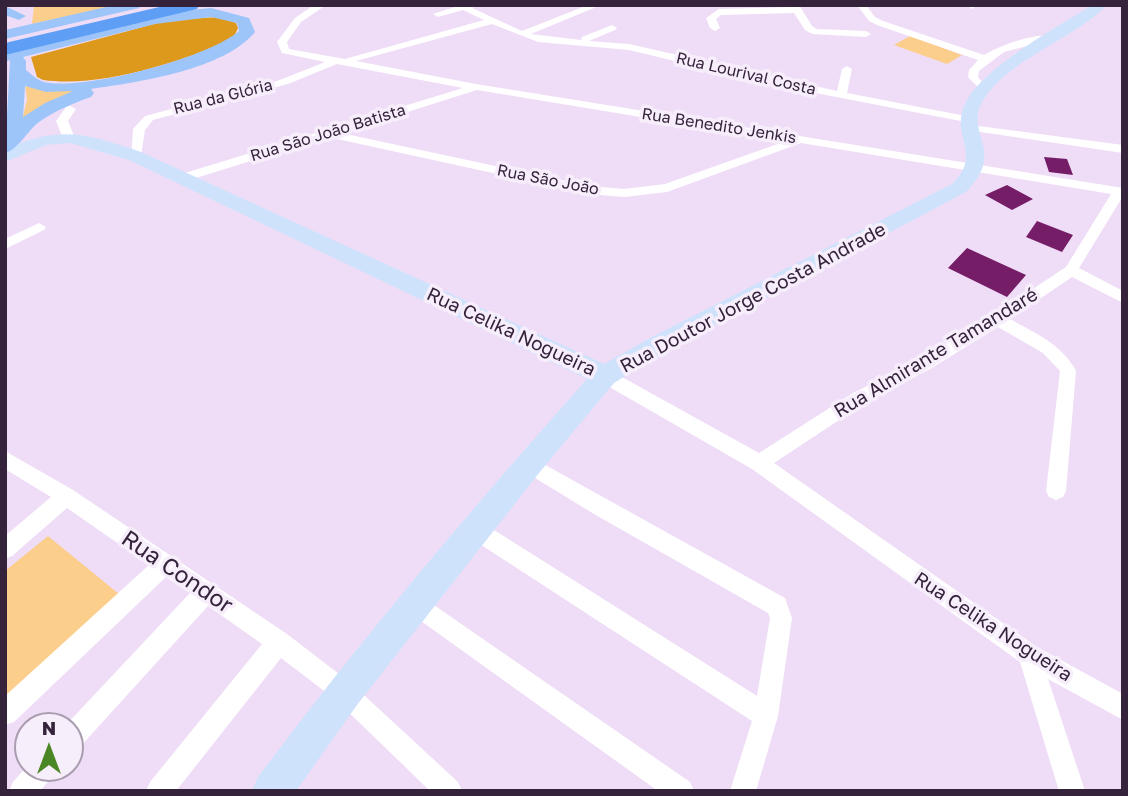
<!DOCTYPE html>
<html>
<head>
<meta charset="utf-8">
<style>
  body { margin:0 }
  #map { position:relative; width:1128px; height:796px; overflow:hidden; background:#efddf7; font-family:"Golos Text",sans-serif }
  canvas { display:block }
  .frame { position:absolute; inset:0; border:7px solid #35233c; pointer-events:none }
  .north { position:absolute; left:14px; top:712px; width:70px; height:70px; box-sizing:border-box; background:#f7eefb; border:2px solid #a99daf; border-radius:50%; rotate:0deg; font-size:19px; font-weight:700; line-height:28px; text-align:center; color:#35233c }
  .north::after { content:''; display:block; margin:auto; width:24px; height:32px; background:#4a8624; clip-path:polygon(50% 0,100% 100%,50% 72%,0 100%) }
</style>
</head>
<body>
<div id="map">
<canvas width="1128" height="796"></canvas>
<div class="frame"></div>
<div class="north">N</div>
</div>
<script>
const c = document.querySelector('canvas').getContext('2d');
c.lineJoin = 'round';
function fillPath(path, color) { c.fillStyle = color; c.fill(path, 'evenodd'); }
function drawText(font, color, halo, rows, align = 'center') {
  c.font = font + ' "Golos Text",sans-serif'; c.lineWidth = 7; c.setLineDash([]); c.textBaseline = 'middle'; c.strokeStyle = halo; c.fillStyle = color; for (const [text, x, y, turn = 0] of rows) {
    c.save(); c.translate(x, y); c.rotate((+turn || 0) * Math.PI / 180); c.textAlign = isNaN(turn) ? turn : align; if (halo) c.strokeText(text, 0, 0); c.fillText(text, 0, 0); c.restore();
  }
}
fillPath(new Path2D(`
  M 34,5 L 119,5 L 32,24 Z
  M 910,36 L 962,55 L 947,64 L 894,45 Z
  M 25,83 L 74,89 L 76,92 L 22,120 L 27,100 Z
  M 48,536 L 119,594 L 5,700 L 5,571 Z`), '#fbce8c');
fillPath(new Path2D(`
  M 219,17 L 236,23 L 238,28 L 232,41 C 177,62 103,88 43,80 L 37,77 L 31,57 L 169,20 Z`), '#dd991b');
fillPath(new Path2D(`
  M 1044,157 L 1067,159 L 1073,175 L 1049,172 Z
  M 1007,185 L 1033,199 L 1012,210 L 985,195 Z
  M 1037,221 L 1073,235 L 1062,252 L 1026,237 Z
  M 967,248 L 1026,275 L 1007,297 L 948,268 Z`), '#761d67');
fillPath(new Path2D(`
  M 314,5 L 326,5 L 301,22 L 287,42 L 289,49 L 345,59 L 484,20 L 463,10 L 438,17 L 433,14 L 461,5 L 476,5 L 472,8 L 522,31 L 588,5 L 601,5 L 531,34 L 581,40 L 582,37 L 612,25 L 617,28 L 615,30 L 589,41 L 629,44 L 837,91 L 842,69 L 847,66 L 852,69 L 847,93 L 971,117 L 977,120 L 971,123 L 774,85 L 629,50 L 538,42 L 492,24 L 356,61 L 476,84 L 1123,188 L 1123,196 L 1079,268 L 1123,291 L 1123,303 L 1072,277 L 1010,319 C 1035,333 1063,345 1076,371 L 1066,491 L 1063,497 L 1056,500 L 1049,497 L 1046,491 L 1060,371 L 1043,353 L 998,327 L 930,369 L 865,403 L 774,463 L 1037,647 L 1123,694 L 1123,720 L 1048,679 L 1085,791 L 1059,791 L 1020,662 L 752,469 L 599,381 L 596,376 L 599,371 L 611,371 L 759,453 L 853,393 L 918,361 L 992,316 L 1066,267 L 1111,194 L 801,143 L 667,192 L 624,197 L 589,194 L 328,137 L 183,182 L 175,182 L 175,176 L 463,88 L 337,64 L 288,84 L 153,120 L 145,130 L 141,156 L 131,159 L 133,129 L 145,116 L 280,80 L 325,62 L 282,53 L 277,42 L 295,18 ZM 477,90 L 786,141 L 665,184 L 624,189 L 589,186 L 341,133 Z
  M 790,5 L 799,5 L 812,26 L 817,29 L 866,31 L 871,34 L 866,37 L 812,34 L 805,30 L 794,13 L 721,15 L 716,19 L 720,28 L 715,31 L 710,28 L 706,18 L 719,9 L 791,7 Z
  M 857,5 L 866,5 L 875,17 L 883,21 L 984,55 C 999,46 1042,29 1058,38 L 1004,52 L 979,71 L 978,77 L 988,89 L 983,92 L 968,77 L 969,70 L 978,60 L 877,25 L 869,21 Z
  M 967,5 L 976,5 L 976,6 L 972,9 Z
  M 70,106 L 76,109 L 68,121 L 74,136 L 68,140 L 62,136 L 56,121 L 66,107 Z
  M 971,125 L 1123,145 L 1123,153 L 967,130 L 965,128 Z
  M 39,223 L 46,227 L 44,230 L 5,249 L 5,239 Z
  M 5,451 L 73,490 L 287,634 L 352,684 L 458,782 L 462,791 L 430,791 L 336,700 L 281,658 L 176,791 L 146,791 L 150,782 L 262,644 L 208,606 L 79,748 L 70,752 L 70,726 L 65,726 L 190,593 L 166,577 L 14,722 L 5,725 L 5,696 L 149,565 L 67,508 L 12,556 L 5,559 L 5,536 L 51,497 L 5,469 Z
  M 529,456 L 785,598 L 792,618 L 778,716 L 756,791 L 730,791 L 752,721 L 469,537 L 466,530 L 469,523 L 476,521 L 483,523 L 757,696 L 770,618 L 768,613 L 594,514 L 522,470 L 520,464 L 522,458 Z
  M 415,592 L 690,782 L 694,791 L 658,791 L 407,611 L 404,603 L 407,595 Z
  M 28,765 L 28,768 L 56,768 L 52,777 L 40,791 L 9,791 L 13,782 Z`), '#fff');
fillPath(new Path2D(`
  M 1092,5 L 1107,5 C 1076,38 1010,58 984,99 C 962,132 1008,151 966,192 L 670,349 L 614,383 L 539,473 L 357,705 L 296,791 L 252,791 L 258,777 C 361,639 473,507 587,379 L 129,160 L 70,143 L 46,145 L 5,162 L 5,150 C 58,124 89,134 141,152 L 604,364 L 652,337 L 952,184 C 982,156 953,139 963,109 C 975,71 1058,27 1092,5 Z`), '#cfe2fc');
fillPath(new Path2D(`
  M 115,5 L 141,5 L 139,8 L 5,39 L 5,30 Z
  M 5,6 L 26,16 L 19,20 L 5,15 Z
  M 211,8 L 249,18 L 255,32 C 224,70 138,82 91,89 L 94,93 L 91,97 C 73,103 55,111 39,122 C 28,130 18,150 5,153 L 10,60 L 5,62 L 5,52 L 171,12 ZM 211,17 L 237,23 L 239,31 C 208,58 84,91 44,82 C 37,80 31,74 26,70 L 26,61 L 23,57 L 155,24 ZM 25,86 L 46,92 L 73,91 L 45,103 L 23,117 Z`), '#9ec5f9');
fillPath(new Path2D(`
  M 168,5 L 199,5 L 197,9 L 5,55 L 5,43 Z`), '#5e9ff5');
drawText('16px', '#35233c', '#f7eefb', [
  ["Rua Lourival Costa",746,74,13],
  ["Rua da Glória",223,97,-14],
  ["Rua Benedito Jenkis",719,126,9],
  ["Rua São João Batista",328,133,-17],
  ["Rua São João",548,180,11]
]);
drawText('19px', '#35233c', '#f7eefb', [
  ["Rua Doutor Jorge Costa Andrade",753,298,-28],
  ["Rua Celika Nogueira",511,332,25],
  ["Rua Almirante Tamandaré",936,353,-31],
  ["Rua Celika Nogueira",993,627,33]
]);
drawText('23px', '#35233c', '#f7eefb', [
  ["Rua Condor",177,572,34]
]);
</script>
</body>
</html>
